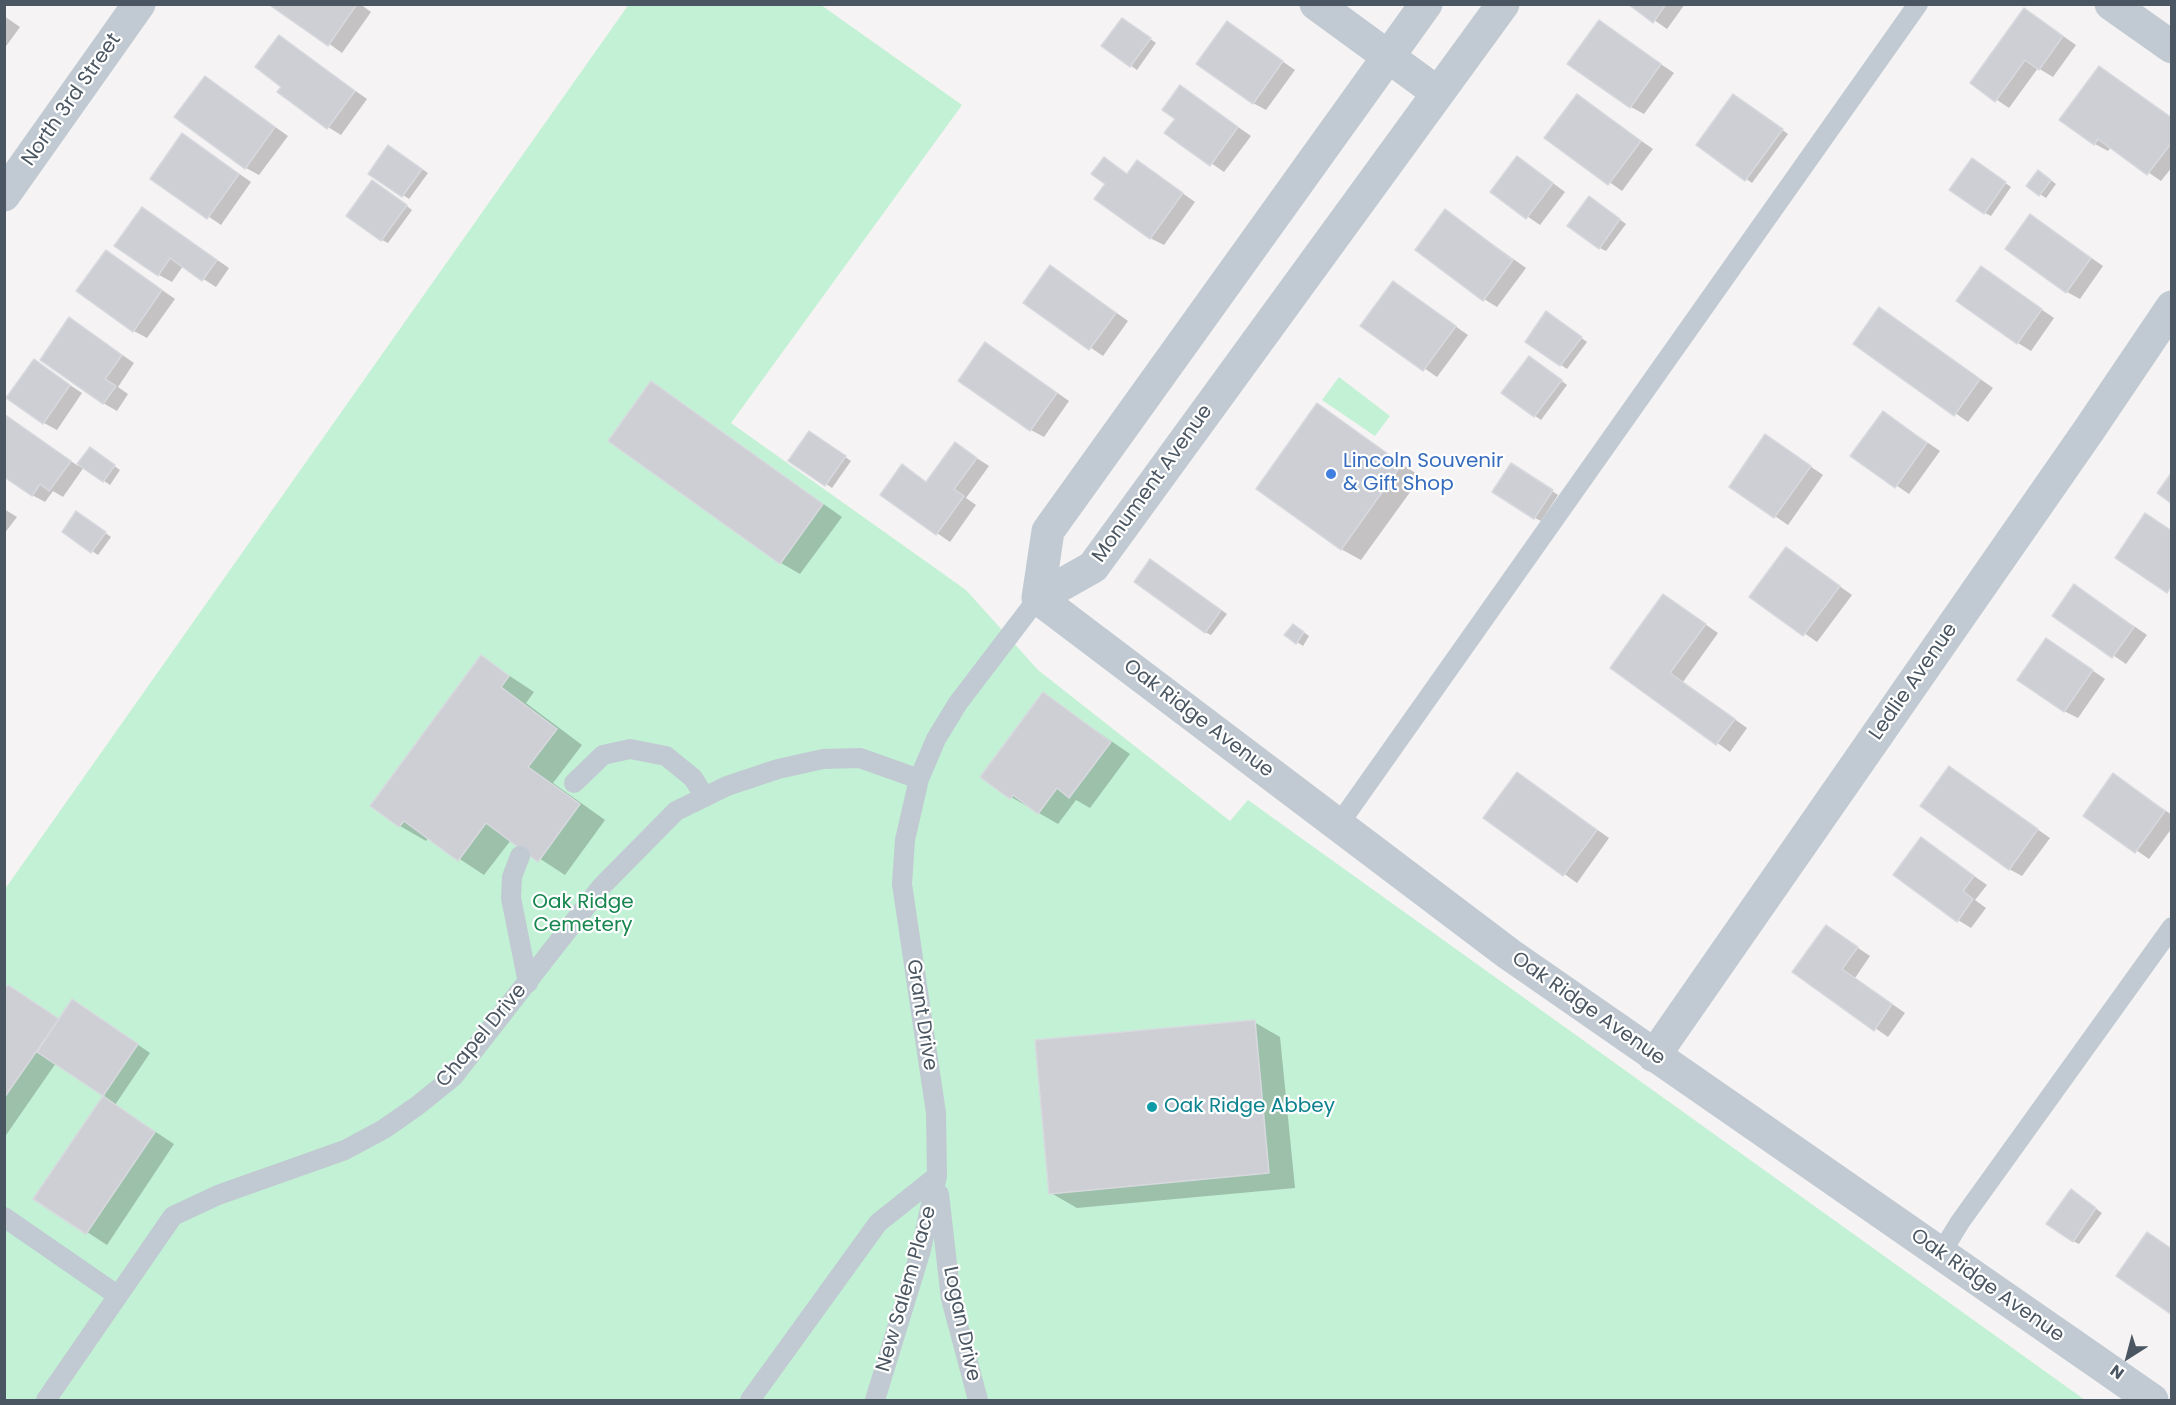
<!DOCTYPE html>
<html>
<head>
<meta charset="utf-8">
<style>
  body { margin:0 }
  #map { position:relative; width:2176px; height:1405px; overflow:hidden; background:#f5f3f3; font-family:Poppins,sans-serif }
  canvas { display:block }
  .frame { position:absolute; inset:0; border:6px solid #4a5661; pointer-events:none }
  .north { position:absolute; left:2098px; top:1327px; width:60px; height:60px; -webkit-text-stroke:4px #fff; paint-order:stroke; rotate:216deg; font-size:16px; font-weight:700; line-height:24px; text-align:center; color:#4a5661 }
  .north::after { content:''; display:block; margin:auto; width:21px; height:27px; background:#4a5661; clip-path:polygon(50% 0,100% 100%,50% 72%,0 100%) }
</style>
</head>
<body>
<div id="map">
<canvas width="2176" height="1405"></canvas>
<div class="frame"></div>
<div class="north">N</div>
</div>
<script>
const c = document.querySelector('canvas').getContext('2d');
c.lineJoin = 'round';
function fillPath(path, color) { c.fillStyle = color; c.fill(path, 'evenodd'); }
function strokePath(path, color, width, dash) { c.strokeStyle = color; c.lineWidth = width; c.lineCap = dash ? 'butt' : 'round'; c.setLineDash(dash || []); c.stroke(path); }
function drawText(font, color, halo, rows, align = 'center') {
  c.font = font + ' Poppins,sans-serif'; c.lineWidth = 4.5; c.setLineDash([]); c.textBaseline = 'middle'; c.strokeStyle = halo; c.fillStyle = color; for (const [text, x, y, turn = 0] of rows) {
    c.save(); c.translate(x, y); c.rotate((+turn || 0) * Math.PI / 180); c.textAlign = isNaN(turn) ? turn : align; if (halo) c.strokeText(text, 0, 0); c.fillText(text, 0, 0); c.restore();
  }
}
fillPath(new Path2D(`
  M 629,4 L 821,5 L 962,105 L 731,423 L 966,590 L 1038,670 L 1230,821 L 1248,800 L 2085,1400 L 5,1400 L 5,889 Z
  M 1339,377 L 1390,416 L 1375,436 L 1322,400 Z`), '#c3f1d5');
fillPath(new Path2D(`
  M 274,4 L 360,4 L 371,12 L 342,53 Z
  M 1631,4 L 1685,4 L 1667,29 Z
  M 4,16 L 20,27 L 4,49 Z
  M 2037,18 L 2076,45 L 2053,77 L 2038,68 L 2009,108 L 1972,83 Z
  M 1599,22 L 1674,73 L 1644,114 L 1631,107 Z
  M 1128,23 L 1156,43 L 1137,70 L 1103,46 Z
  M 1227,23 L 1295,70 L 1266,110 L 1253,103 Z
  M 279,37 L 367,99 L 341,135 L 328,127 Z
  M 2099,68 L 2172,118 L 2172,167 L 2161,181 L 2111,147 L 2108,151 L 2095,144 L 2061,119 Z
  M 206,78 L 288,136 L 259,175 L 246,168 Z
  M 1181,87 L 1251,136 L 1224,172 L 1167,133 L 1177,118 Z
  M 1577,96 L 1653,149 L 1622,191 L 1546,137 Z
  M 1739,99 L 1788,134 L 1752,183 L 1698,144 Z
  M 195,143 L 251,182 L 221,225 L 152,178 Z
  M 394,150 L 428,173 L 409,199 L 370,173 Z
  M 1104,159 L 1128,175 L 1138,162 L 1195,202 L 1164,245 L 1150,238 Z
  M 1978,164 L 2011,187 L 1991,216 L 1985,213 Z
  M 1530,166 L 1565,192 L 1540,225 L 1492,192 Z
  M 2044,175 L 2056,184 L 2046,198 L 2040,194 Z
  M 379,185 L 412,210 L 388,243 L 382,240 Z
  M 1595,201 L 1626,224 L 1606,251 L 1600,248 Z
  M 1446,211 L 1526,268 L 1497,307 L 1484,299 Z
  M 155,217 L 229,268 L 216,287 L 183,266 L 172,282 L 159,275 Z
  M 2043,224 L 2103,266 L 2080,299 L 2067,292 Z
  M 119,260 L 175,299 L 147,338 L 134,331 Z
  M 1981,268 L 2054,318 L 2031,351 L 2018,343 Z
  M 1063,275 L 1128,321 L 1103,356 L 1025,303 Z
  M 1393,283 L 1468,335 L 1437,377 L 1362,325 Z
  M 1553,317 L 1587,342 L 1567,369 L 1527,341 Z
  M 1893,317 L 1993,388 L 1968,422 L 1856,344 Z
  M 70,319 L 134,363 L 118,387 L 128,394 L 117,411 L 103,403 Z
  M 999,352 L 1069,401 L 1044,437 L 1031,430 Z
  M 34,361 L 82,393 L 57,430 L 44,423 Z
  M 1536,361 L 1567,385 L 1541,420 L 1503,393 Z
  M 652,383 L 842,517 L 800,574 L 781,563 Z
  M 1317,405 L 1421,477 L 1361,560 L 1341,549 Z
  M 1884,413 L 1940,451 L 1909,494 L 1852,455 Z
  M 4,414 L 78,466 L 90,449 L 120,470 L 110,485 L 84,467 L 63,497 L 53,491 L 45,502 L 32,495 Z
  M 815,436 L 851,461 L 832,488 L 790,460 Z
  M 955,444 L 989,466 L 966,498 L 976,505 L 950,542 L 882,495 L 915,474 L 928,483 Z
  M 1778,444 L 1823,475 L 1788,525 L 1731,486 Z
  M 1518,468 L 1558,495 L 1541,521 L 1535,518 Z
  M 4,509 L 17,517 L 4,534 Z
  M 83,517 L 111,537 L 98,555 L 64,532 Z
  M 1787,549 L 1852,595 L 1817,642 L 1752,597 Z
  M 1157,564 L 1227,614 L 1211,635 L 1205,632 Z
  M 2087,594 L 2147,635 L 2126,664 L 2054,615 Z
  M 1664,596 L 1718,633 L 1683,682 L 1747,728 L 1730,752 L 1612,667 Z
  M 1299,629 L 1309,636 L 1303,646 L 1297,642 Z
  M 2060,648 L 2105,679 L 2078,718 L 2064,711 Z
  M 481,657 L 534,692 L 526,703 L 582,745 L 553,783 L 605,820 L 565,875 L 511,840 L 484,875 L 428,838 L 426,841 L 400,826 L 372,805 Z
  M 1043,694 L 1130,754 L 1090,808 L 1076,800 L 1058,824 L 1011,797 Z
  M 1949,768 L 2050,838 L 2022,876 L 2009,869 Z
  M 1518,774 L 1609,838 L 1577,883 L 1486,818 Z
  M 2114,775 L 2172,815 L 2172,828 L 2149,859 L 2085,815 Z
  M 1921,839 L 1987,885 L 1975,900 L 1986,908 L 1971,928 L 1958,920 Z
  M 1827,927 L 1870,956 L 1855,978 L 1905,1013 L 1888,1037 L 1795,972 Z
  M 9,987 L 60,1020 L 86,1009 L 150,1053 L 115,1105 L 174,1144 L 107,1245 L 35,1198 L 105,1096 L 56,1063 L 4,1138 L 4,993 Z
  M 1254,1022 L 1280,1037 L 1295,1188 L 1077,1208 L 1051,1193 Z
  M 2077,1195 L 2102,1213 L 2079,1244 L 2073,1241 Z`), '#0003');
const building = new Path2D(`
  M 272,4 L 357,4 L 328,46 L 271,6 Z
  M 1628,4 L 1666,4 L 1653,23 Z
  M 2024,8 L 2063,36 L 2039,70 L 2025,60 L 1995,102 L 1970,83 Z
  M 1122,18 L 1151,38 L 1130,67 L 1101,46 Z
  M 1599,20 L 1661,64 L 1630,108 L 1567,64 Z
  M 1227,21 L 1283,61 L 1253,104 L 1196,64 Z
  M 279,35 L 355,91 L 327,129 L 277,92 L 281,87 L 255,67 Z
  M 2099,66 L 2172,118 L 2172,142 L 2147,175 L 2098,139 L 2094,145 L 2059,120 Z
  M 205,76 L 275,127 L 245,169 L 174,117 Z
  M 1180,85 L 1238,127 L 1210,166 L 1164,133 L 1175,119 L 1162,110 Z
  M 1577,94 L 1641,141 L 1608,185 L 1544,138 Z
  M 1733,94 L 1783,129 L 1745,181 L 1696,145 Z
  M 182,133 L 239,174 L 207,219 L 150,179 Z
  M 388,145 L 422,169 L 402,197 L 368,174 Z
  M 1517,156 L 1553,183 L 1526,219 L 1490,192 Z
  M 1104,157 L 1127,174 L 1137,160 L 1183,193 L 1150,239 L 1094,199 L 1105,184 L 1091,174 Z
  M 1972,158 L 2006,182 L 1984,214 L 1949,190 Z
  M 2038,170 L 2051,180 L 2039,196 L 2026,186 Z
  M 372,180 L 407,205 L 381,241 L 346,216 Z
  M 1589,196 L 1620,219 L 1599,249 L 1567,226 Z
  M 142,207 L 217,260 L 202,281 L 170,258 L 158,276 L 114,246 Z
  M 1445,209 L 1513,260 L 1483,301 L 1415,250 Z
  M 2030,214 L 2091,258 L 2066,293 L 2005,249 Z
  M 106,250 L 162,290 L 133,332 L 76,291 Z
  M 1050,265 L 1116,313 L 1089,350 L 1023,303 Z
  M 1981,266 L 2042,309 L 2017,344 L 1956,301 Z
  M 1393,281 L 1456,326 L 1423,371 L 1360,326 Z
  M 1879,307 L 1980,379 L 1954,416 L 1853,344 Z
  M 1546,311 L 1582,337 L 1560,366 L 1525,342 Z
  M 69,317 L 122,355 L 105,379 L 116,386 L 103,404 L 40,360 Z
  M 985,342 L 1057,393 L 1030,431 L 958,381 Z
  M 1529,356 L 1562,380 L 1534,417 L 1501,393 Z
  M 34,359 L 70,385 L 43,424 L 6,398 Z
  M 651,381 L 823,504 L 780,564 L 608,441 Z
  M 1317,403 L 1402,464 L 1341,550 L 1256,489 Z
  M 1883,411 L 1927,443 L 1895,488 L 1850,456 Z
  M 4,414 L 71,461 L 49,491 L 40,484 L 32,496 L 4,477 Z
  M 809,431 L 846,456 L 825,486 L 788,461 Z
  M 1765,434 L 1811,466 L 1774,518 L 1729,487 Z
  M 955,442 L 977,458 L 954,489 L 964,496 L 936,535 L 880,495 L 902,464 L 926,482 Z
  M 90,447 L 115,465 L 103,482 L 77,464 Z
  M 1511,463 L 1553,490 L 1534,519 L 1492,492 Z
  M 2172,472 L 2172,504 L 2157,493 Z
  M 76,511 L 106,532 L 91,553 L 62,532 Z
  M 2145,513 L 2172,531 L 2172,585 L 2167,593 L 2115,558 Z
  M 1786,547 L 1840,586 L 1803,636 L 1749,597 Z
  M 1150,559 L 1221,610 L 1205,633 L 1134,582 Z
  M 2074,584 L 2134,627 L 2112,658 L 2052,616 Z
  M 1663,594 L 1706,624 L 1670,673 L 1735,719 L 1716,745 L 1610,668 Z
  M 1293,624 L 1304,632 L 1296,644 L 1284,635 Z
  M 2046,638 L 2093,670 L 2064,712 L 2017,680 Z
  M 481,655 L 509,676 L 501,687 L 557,729 L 528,767 L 580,804 L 538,862 L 486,823 L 458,861 L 404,821 L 399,827 L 370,806 Z
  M 1043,692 L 1111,742 L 1069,798 L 1057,788 L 1038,814 L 1013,795 L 1010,799 L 980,777 Z
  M 1949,766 L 2038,829 L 2009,870 L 1920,806 Z
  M 1517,772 L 1597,830 L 1563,876 L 1483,818 Z
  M 2113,773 L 2165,811 L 2135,853 L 2083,816 Z
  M 1921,837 L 1974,876 L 1963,891 L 1973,899 L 1957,922 L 1893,875 Z
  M 1826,925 L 1858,947 L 1842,969 L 1892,1004 L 1874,1031 L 1792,972 Z
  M 8,985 L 59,1019 L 4,1098 L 4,990 Z
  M 72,999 L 138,1044 L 103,1096 L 37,1052 Z
  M 1255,1020 L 1269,1173 L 1049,1194 L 1035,1040 Z
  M 103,1096 L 155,1132 L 86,1234 L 33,1199 Z
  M 2071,1189 L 2096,1208 L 2073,1242 L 2046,1224 Z
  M 2147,1232 L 2172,1249 L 2172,1315 L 2116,1276 Z`);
fillPath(building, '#cdcfd5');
strokePath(building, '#d7d9de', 1.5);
strokePath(new Path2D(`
  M 574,783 L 603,755 L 630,749 L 666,756 L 693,778 L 705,797
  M 1339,824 L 1918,4
  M 520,856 L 512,877 L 511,898 L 528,983
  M 939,1194 L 951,1299 L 978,1400
  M 4,1217 L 117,1295
  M 1941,1253 L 1960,1222 L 2172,927
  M 46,1400 L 173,1216 L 218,1195 L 345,1150 L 384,1129 L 417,1106 L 453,1077 L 602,886 L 676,811 L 727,786 L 778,769 L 823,759 L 860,758 L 919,779
  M 750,1400 L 878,1223 L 937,1176 L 936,1113 L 902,884 L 905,840 L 919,779 L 936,739 L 958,703 L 1038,598
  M 875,1400 L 921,1250 L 937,1176`), '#c1cad2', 20);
strokePath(new Path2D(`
  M 1316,4 L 1438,93
  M 2111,4 L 2172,47
  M 4,195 L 139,4
  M 1038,598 L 1509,954 L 2152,1400
  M 1038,598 L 1093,567 L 1503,4
  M 1038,598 L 1048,531 L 1426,4
  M 1654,1056 L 2089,430 L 2172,307`), '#c1cad2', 33);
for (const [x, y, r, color] of [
  [1331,474,6,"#3f7fe0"],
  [1152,1107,6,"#0f9aa8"]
]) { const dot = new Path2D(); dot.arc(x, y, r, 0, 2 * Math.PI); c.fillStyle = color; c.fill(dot); strokePath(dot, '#fff', 2); }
drawText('20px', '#4a5661', '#fff', [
  ["North 3rd Street",72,100,-55],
  ["Monument Avenue",1153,484,-54],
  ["Ledlie Avenue",1914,682,-55],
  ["Oak Ridge Avenue",1198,719,37],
  ["Oak Ridge Avenue",1588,1009,35],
  ["Grant Drive",921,1015,81],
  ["Chapel Drive",482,1036,-50],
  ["Oak Ridge Avenue",1987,1286,35],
  ["New Salem Place",907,1289,-74],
  ["Logan Drive",961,1324,78]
]);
drawText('20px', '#366cbe', '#fff', [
  ["Lincoln Souvenir",1343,462],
  ["& Gift Shop",1343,485]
], 'left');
drawText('20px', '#17864f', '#fff', [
  ["Oak Ridge",583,903],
  ["Cemetery",583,926]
]);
drawText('20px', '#0d838f', '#fff', [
  ["Oak Ridge Abbey",1164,1107]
], 'left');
</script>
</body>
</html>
